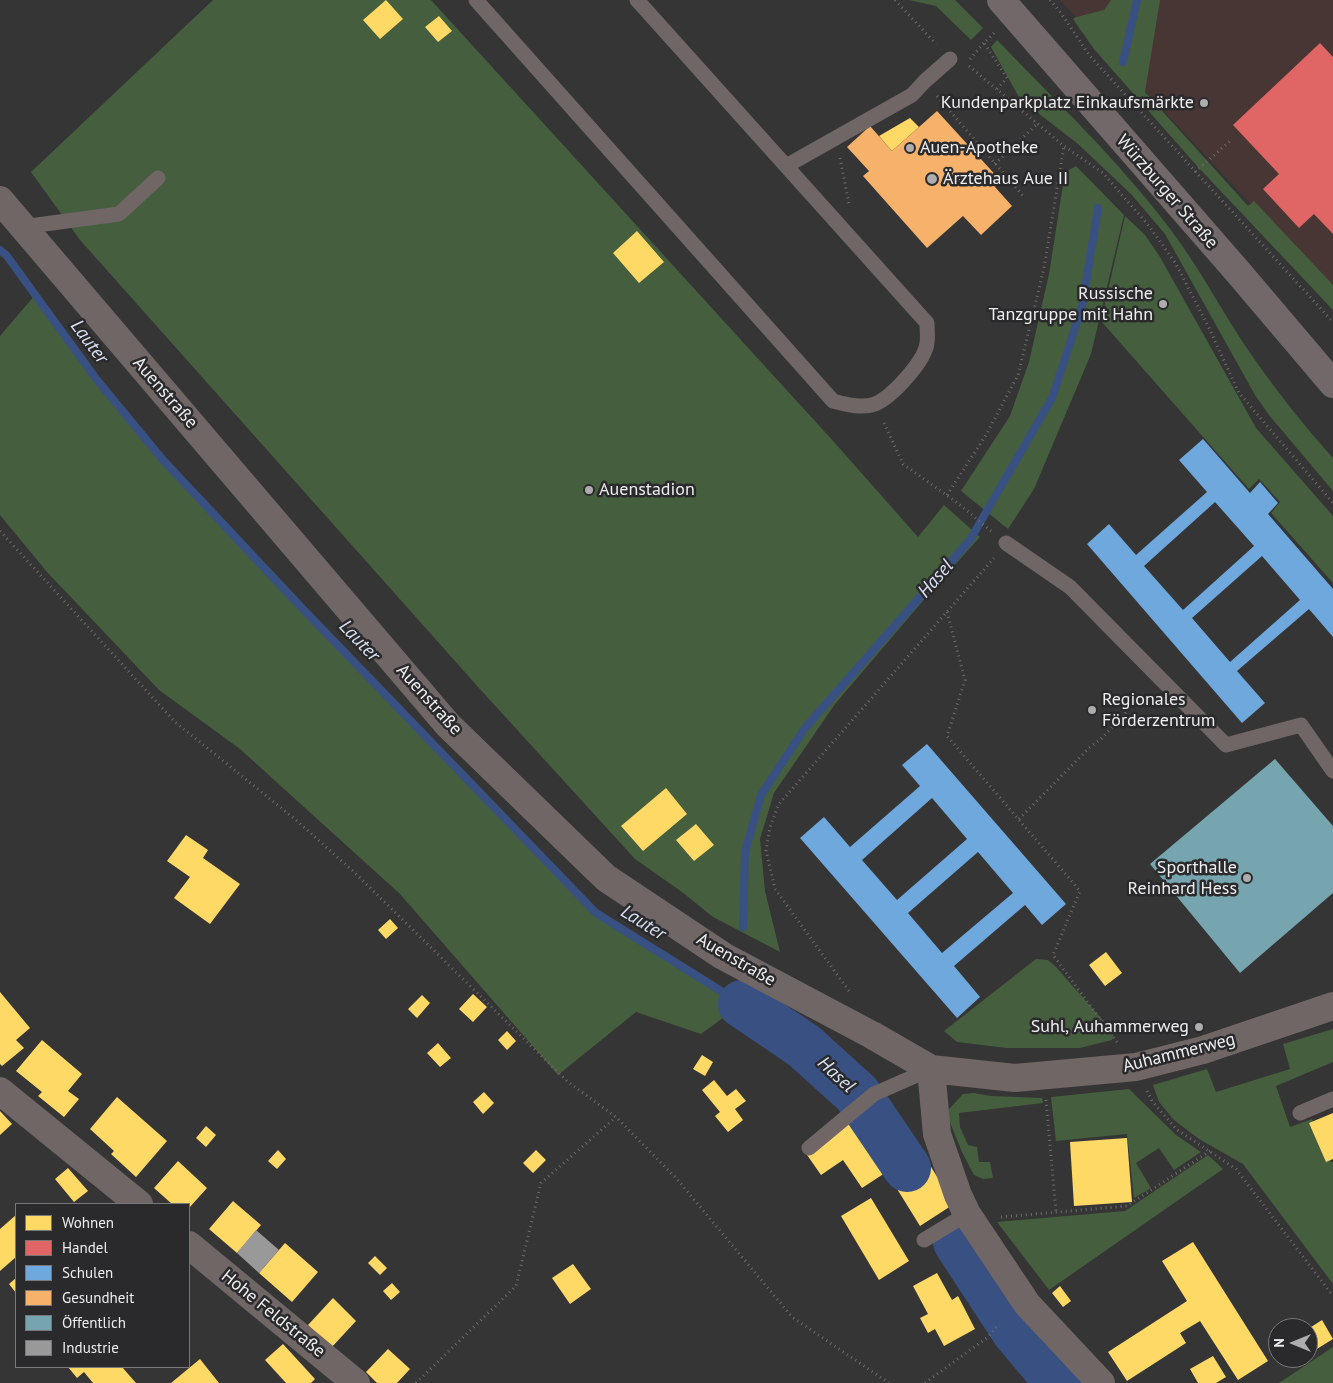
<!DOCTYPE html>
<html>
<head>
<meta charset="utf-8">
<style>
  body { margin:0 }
  #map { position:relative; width:1333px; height:1383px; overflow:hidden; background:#353536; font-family:"PT Sans",sans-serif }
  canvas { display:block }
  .legend { position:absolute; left:15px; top:1203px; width:175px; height:165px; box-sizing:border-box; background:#2a2a2d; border:1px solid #78787b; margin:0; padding:6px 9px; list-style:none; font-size:15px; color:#eeeef0 }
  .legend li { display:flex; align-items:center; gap:10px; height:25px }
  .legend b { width:25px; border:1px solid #78787b }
  .north { position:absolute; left:1268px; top:1318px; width:50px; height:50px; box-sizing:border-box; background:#2a2a2d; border:1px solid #78787b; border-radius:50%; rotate:270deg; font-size:14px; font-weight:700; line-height:20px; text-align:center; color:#eeeef0 }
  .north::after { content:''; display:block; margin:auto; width:18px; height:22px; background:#adadaf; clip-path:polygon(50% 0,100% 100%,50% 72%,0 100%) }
</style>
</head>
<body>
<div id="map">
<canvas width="1333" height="1383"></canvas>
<ul class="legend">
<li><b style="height:14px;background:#ffd966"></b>Wohnen</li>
<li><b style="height:14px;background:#e06666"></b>Handel</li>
<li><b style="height:14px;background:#6fa8dc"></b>Schulen</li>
<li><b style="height:14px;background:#f6b26b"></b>Gesundheit</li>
<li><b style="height:14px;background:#76a5af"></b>Öffentlich</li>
<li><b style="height:14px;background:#999"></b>Industrie</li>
</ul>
<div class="north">N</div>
</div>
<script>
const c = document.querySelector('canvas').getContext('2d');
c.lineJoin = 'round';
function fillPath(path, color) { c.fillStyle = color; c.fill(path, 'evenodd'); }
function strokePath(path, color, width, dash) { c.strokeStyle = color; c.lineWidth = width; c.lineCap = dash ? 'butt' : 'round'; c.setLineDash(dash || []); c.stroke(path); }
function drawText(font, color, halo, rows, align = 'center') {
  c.font = font + ' "PT Sans",sans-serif'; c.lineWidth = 5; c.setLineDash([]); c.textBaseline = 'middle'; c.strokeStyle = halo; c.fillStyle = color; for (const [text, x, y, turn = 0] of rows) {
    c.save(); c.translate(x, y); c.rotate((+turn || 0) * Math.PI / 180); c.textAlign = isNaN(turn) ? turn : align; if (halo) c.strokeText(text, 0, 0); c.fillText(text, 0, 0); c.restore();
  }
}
fillPath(new Path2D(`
  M 1060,0 L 1333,0 L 1333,292 L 1076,17 Z`), '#483634');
fillPath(new Path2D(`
  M 213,0 L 431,0 L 834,442 L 918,537 L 944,505 L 980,537 L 933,589 L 835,704 L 774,793 L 760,839 L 765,891 L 780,952 L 713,917 L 682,892 L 635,859 L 479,688 L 80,240 L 31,172 Z
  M 909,0 L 955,0 L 983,28 L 971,40 L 936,6 Z
  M 1111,0 L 1160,0 L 1145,92 L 1248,206 L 1254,201 L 1333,285 L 1333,310 L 1197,166 L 1094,49 L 1073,19 L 1076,17 L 1104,10 Z
  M 997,40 C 1057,102 1119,161 1171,230 C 1202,271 1225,318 1255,360 C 1279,394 1305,427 1333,458 L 1333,491 L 1269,415 L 1255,395 L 1165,234 L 1131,194 L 1078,144 L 1020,99 L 991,47 Z
  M 1076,166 L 1124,215 L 1091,354 L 1034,489 L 1008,529 L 961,491 L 1010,416 L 1029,362 L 1049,274 L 1065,172 Z
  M 1125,216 L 1145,235 L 1160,257 L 1256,428 L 1333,516 L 1333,583 L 1271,513 L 1280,502 L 1259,479 L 1249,489 L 1101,321 Z
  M 35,295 L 97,380 L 163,460 L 300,606 L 596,913 L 742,1004 L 701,1034 L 636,1012 L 558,1075 L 400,894 L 240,749 L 159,690 L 47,572 L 0,515 L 0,336 Z
  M 1036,959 L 1048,960 L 1056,967 L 1114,1033 L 1112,1040 L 1080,1048 L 1007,1048 L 957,1042 L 944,1031 Z
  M 1333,1029 L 1333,1062 L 1276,1086 L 1290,1127 L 1312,1119 L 1331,1162 L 1333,1162 L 1333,1284 L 1243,1164 L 1199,1139 L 1174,1120 L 1159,1102 L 1153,1085 L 1207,1069 L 1216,1092 L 1290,1069 L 1283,1044 Z
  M 1129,1089 L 1176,1135 L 1201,1152 L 1174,1170 L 1159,1148 L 1136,1163 L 1151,1188 L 1134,1198 L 1127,1134 L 1056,1141 L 1051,1097 Z
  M 974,1093 L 991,1096 L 1042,1098 L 1043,1103 L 959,1113 L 960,1127 L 968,1145 L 977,1147 L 979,1162 L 990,1162 L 993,1178 L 983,1179 L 974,1175 L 962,1152 L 949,1120 L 949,1109 L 963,1094 Z
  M 1208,1155 L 1223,1169 L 1049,1290 L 997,1222 L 1125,1211 Z
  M 1333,1347 L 1333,1383 L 1279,1383 Z`), '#455e3d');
fillPath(new Path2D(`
  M 386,0 L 403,19 L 380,39 L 363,20 Z
  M 439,16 L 452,31 L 438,42 L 425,27 Z
  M 910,118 L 919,127 L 892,151 L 879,136 Z
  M 637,231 L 664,262 L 639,283 L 613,253 Z
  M 666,788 L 687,814 L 643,851 L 621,826 Z
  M 696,824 L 714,845 L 694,861 L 676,840 Z
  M 186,835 L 208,850 L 203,858 L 240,884 L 210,924 L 174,898 L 190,877 L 167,861 Z
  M 390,919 L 398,928 L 386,939 L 378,930 Z
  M 1106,952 L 1122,973 L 1105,986 L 1089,965 Z
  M 0,992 L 30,1028 L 16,1040 L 24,1048 L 2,1066 L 0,1064 Z
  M 473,994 L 487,1007 L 473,1022 L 459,1009 Z
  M 422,995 L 430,1003 L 417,1018 L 408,1009 Z
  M 507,1031 L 516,1041 L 507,1050 L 498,1040 Z
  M 42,1040 L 82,1074 L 68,1091 L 79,1099 L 64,1117 L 38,1096 L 42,1092 L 16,1071 Z
  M 438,1043 L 451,1058 L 440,1067 L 427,1053 Z
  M 702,1055 L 713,1062 L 705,1076 L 693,1069 Z
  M 714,1080 L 727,1096 L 736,1089 L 746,1101 L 735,1109 L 743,1120 L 728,1132 L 715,1116 L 720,1112 L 702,1090 Z
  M 484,1092 L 494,1103 L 483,1114 L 473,1102 Z
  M 117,1097 L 167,1141 L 136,1177 L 111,1154 L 114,1151 L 90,1129 Z
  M 0,1111 L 12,1124 L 0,1135 Z
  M 1333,1113 L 1333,1159 L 1326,1162 L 1309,1123 Z
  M 850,1122 L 885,1173 L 862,1188 L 843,1160 L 821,1175 L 805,1152 Z
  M 206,1126 L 216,1135 L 206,1147 L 196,1138 Z
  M 1127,1138 L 1132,1202 L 1074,1206 L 1070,1142 Z
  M 278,1150 L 286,1159 L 277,1169 L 268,1161 Z
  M 536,1150 L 546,1160 L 533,1173 L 523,1163 Z
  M 178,1161 L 207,1188 L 189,1208 L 189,1204 L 172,1204 L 154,1188 Z
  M 928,1162 L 954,1204 L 920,1226 L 894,1184 Z
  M 68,1168 L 88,1191 L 74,1202 L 55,1179 Z
  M 871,1198 L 909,1261 L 879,1280 L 841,1216 Z
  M 233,1201 L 261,1225 L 237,1253 L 209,1229 Z
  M 16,1215 L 16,1257 L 0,1271 L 0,1229 Z
  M 1193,1242 L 1268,1361 L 1238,1380 L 1200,1321 L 1180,1333 L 1186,1343 L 1127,1381 L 1108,1352 L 1187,1301 L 1162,1261 Z
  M 285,1243 L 318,1272 L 292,1302 L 259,1273 Z
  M 375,1256 L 387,1268 L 380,1275 L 368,1263 Z
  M 573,1264 L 591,1289 L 570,1304 L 552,1278 Z
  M 937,1273 L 952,1300 L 958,1296 L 975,1329 L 944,1346 L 935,1329 L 928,1333 L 920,1318 L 928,1314 L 913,1286 Z
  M 16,1278 L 16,1293 L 9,1284 Z
  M 392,1283 L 400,1292 L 391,1300 L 383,1291 Z
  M 1060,1286 L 1071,1301 L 1063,1307 L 1052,1293 Z
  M 333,1298 L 356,1321 L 331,1348 L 308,1325 Z
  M 1322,1320 L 1333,1339 L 1312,1352 L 1308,1346 L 1308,1329 Z
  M 283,1344 L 315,1379 L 311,1383 L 286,1383 L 265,1360 Z
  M 388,1349 L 410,1369 L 397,1383 L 377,1383 L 366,1372 Z
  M 1213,1356 L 1226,1377 L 1216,1383 L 1198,1383 L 1190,1369 Z
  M 200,1359 L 219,1383 L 171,1383 Z
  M 68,1367 L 122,1367 L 136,1383 L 93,1383 L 84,1372 L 77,1378 Z`), '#ffd966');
fillPath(new Path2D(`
  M 1320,43 L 1333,57 L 1333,234 L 1314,214 L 1299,228 L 1263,189 L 1279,174 L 1233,125 Z`), '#e06666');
fillPath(new Path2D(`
  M 1203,439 L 1250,493 L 1260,482 L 1278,503 L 1268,514 L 1333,589 L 1333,637 L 1309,609 L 1237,671 L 1265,703 L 1242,723 L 1087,544 L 1109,524 L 1136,555 L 1207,492 L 1179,460 ZM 1215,502 L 1254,546 L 1183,610 L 1144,566 ZM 1262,556 L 1300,600 L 1230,662 L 1192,618 Z
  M 927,744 L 1066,904 L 1042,925 L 1025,905 L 954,966 L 980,997 L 957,1018 L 800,838 L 824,817 L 850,847 L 920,786 L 902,765 ZM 932,798 L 967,839 L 897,900 L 862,860 ZM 978,852 L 1013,893 L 942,953 L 908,913 Z`), '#6fa8dc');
fillPath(new Path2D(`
  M 937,111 L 1001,181 L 995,187 L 1012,206 L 981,235 L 963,216 L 927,248 L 863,176 L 869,171 L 847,147 L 870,126 L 892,151 Z`), '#f6b26b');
fillPath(new Path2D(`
  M 1275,759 L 1333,826 L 1333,893 L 1240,973 L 1150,864 Z`), '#76a5af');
fillPath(new Path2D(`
  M 256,1230 L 279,1250 L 259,1273 L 237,1253 Z`), '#999');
strokePath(new Path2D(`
  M 1123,62 L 1137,0
  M 0,250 L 7,256 L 97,380 L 163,460 L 300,606 L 596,913 L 742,1004
  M 743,927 L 745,852 L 761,795 L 805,728 L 970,540 L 1052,398 L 1082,307 L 1098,208`), '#385182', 8);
strokePath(new Path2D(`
  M 742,1004 L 804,1046 L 857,1094 L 907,1168
  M 957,1242 L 1016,1332 L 1059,1383`), '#385182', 48);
strokePath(new Path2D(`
  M 895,0 L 936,44
  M 1050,0 L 1061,13 L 1089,55 L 1333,322
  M 994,33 L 984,43 L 1007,78 L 996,90
  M 970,59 L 984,43
  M 969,66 L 1064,146 L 1103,173 L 1149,226 L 1176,264 L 1209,328 L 1239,393 L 1333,503
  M 937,96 L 1023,196
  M 840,158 L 849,204
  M 995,164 L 1037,124
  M 1195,172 L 1230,141
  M 884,423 L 903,464 L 959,504 L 991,531
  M 947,495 L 986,435 L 1018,375 L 1044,268 L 1064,146
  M 0,531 L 174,721 L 296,820 L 354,872 L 568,1082 L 616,1117 L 676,1178 L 792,1317 L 889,1383
  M 947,612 L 965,680 L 947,736 L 1080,891 L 1053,955 L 1117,1042
  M 1019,819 L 1089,748 L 1101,739 L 1145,692
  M 849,991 L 775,889 L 766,851 L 770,827 L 779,804 L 994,558
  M 1147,1091 L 1152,1101 L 1176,1129 L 1236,1169 L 1333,1296
  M 1046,1100 L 1056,1212
  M 1001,1217 L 1127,1206 L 1210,1151
  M 416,1383 L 516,1286 L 541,1183 L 616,1117
  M 925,1383 L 988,1337 L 998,1325`), '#706a6b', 3, [1, 4]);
strokePath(new Path2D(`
  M 476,0 L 833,401 C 845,404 862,409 875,404 C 892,397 925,361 927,343 C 928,337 927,330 927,323 L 637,0
  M 786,166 L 912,95 L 925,81 L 950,59
  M 22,227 L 119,214 L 158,178
  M 1006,543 L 1070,587 L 1226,745 L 1301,725 L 1333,771
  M 1300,1113 L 1333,1099
  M 809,1148 L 874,1094 L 931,1069
  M 924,1240 L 967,1214`), '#706666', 15);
strokePath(new Path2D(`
  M 0,200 L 448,725 L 606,878 L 723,956 L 872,1035 L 931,1069 L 1015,1078 L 1136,1067 L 1203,1050 L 1333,1006
  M 931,1069 L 937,1134 L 958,1195 L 967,1214 L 1027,1304 L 1101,1383
  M 0,1091 L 139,1204
  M 189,1245 L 356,1383`), '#706666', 28);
strokePath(new Path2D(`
  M 1001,0 L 1238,272 L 1333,384`), '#726869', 28);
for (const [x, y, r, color] of [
  [1204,103,5,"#adadaf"],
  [910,148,5,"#adadaf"],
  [932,179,6,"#adadaf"],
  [1163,304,5,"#adadaf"],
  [589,490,5,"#adadaf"],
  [1092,710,5,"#adadaf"],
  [1247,878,5,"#adadaf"],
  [1199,1027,5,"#adadaf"]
]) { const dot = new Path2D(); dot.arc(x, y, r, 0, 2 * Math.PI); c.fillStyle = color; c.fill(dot); strokePath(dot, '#2a2a2d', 2); }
drawText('18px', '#eeeef0', '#2a2a2d', [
  ["Kundenparkplatz Einkaufsmärkte",1194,103],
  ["Auen-Apotheke",920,148,"left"],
  ["Ärztehaus Aue II",943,179,"left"],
  ["Russische",1153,294],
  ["Tanzgruppe mit Hahn",1153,315],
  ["Auenstadion",599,490,"left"],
  ["Regionales",1102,700,"left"],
  ["Förderzentrum",1102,721,"left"],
  ["Sporthalle",1237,868],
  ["Reinhard Hess",1237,889],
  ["Suhl, Auhammerweg",1189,1027]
], 'right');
drawText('18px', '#eeeef0', '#2a2a2d', [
  ["Würzburger Straße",1167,192,49],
  ["Auenstraße",165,393,49],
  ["Auenstraße",429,700,48],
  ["Auenstraße",736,960,30],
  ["Auhammerweg",1179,1053,-14],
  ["Hohe Feldstraße",273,1314,39]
]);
drawText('italic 19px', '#d8e1f2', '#2a2a2d', [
  ["Lauter",89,342,53],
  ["Hasel",936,579,-49],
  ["Lauter",359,641,46],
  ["Lauter",643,923,32],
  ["Hasel",836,1075,43]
]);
</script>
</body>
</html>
